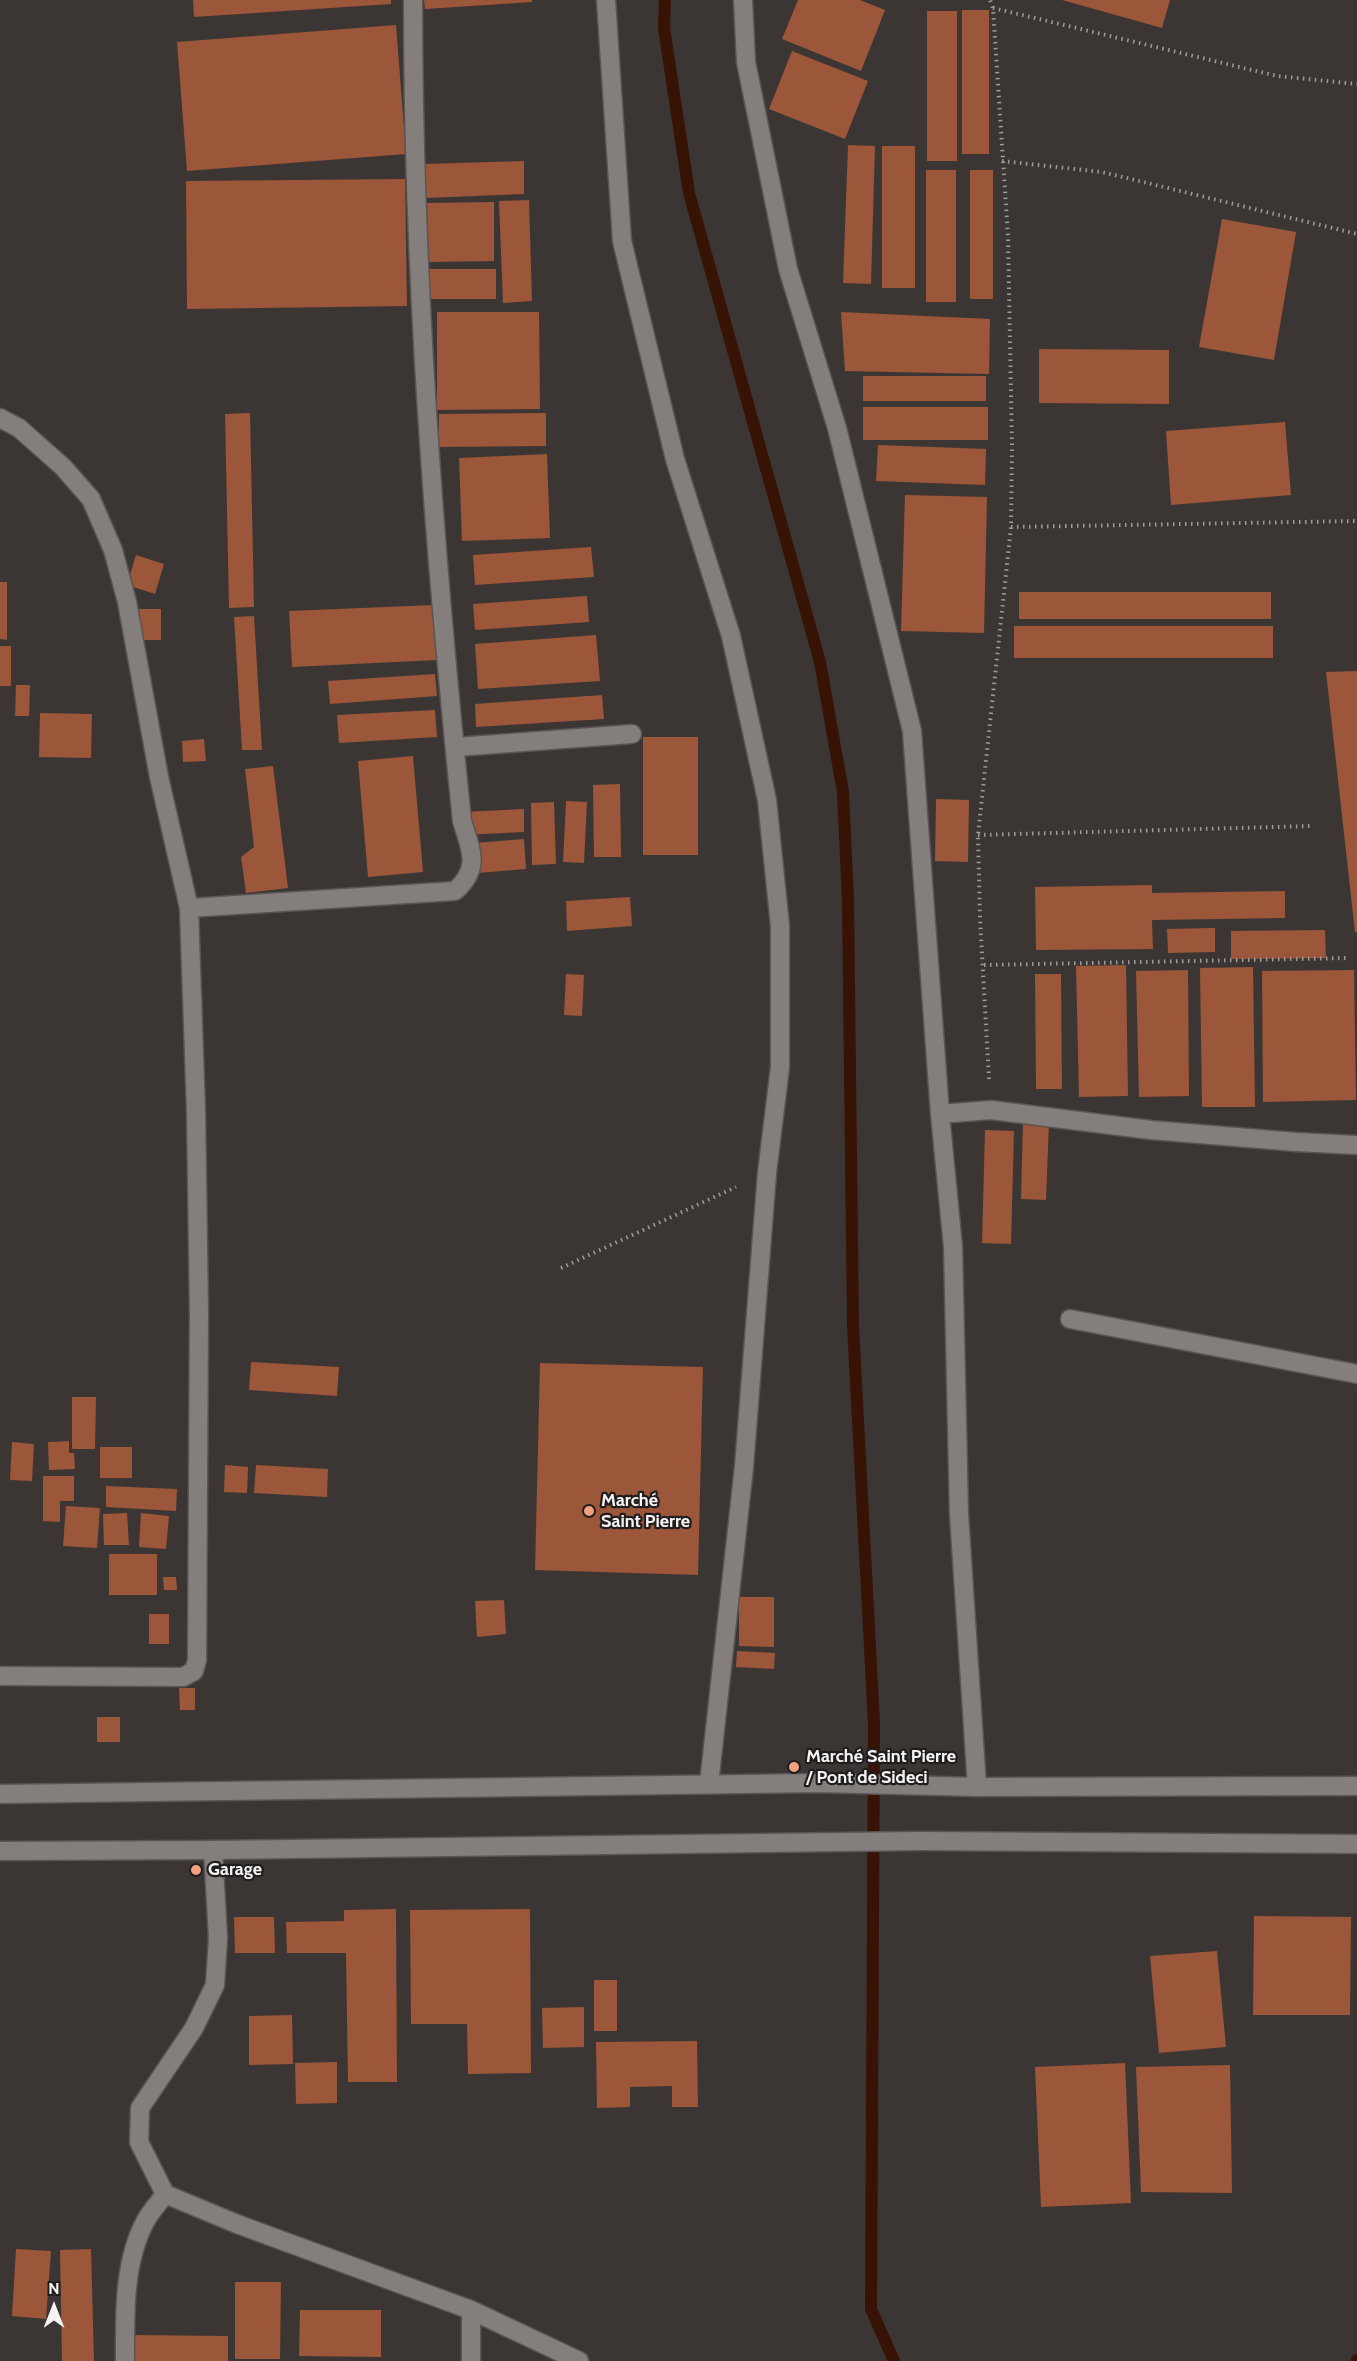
<!DOCTYPE html>
<html>
<head>
<meta charset="utf-8">
<style>
  body { margin:0 }
  #map { position:relative; width:1357px; height:2361px; overflow:hidden; background:#3b3634; font-family:Cabin,sans-serif }
  canvas { display:block }
  .north { position:absolute; left:24px; top:2277px; width:60px; height:60px; -webkit-text-stroke:4px #201e1d; paint-order:stroke; rotate:0deg; font-size:16px; font-weight:700; line-height:24px; text-align:center; color:#f6f3f2 }
  .north::after { content:''; display:block; margin:auto; width:21px; height:27px; background:#f6f3f2; clip-path:polygon(50% 0,100% 100%,50% 72%,0 100%) }
</style>
</head>
<body>
<div id="map">
<canvas width="1357" height="2361"></canvas>
<div class="north">N</div>
</div>
<script>
const c = document.querySelector('canvas').getContext('2d');
c.lineJoin = 'round';
function strokePath(path, color, width, dash) { c.strokeStyle = color; c.lineWidth = width; c.lineCap = dash ? 'butt' : 'round'; c.setLineDash(dash || []); c.stroke(path); }
function fillPath(path, color) { c.fillStyle = color; c.fill(path, 'evenodd'); }
function drawText(font, color, halo, rows, align = 'center') {
  c.font = font + ' Cabin,sans-serif'; c.lineWidth = 4.5; c.setLineDash([]); c.textBaseline = 'middle'; c.strokeStyle = halo; c.fillStyle = color; for (const [text, x, y, turn = 0] of rows) {
    c.save(); c.translate(x, y); c.rotate((+turn || 0) * Math.PI / 180); c.textAlign = isNaN(turn) ? turn : align; if (halo) c.strokeText(text, 0, 0); c.fillText(text, 0, 0); c.restore();
  }
}
strokePath(new Path2D(`
  M 665,0 L 664,28 L 689,193 L 820,662 L 843,792 L 848,901 L 853,1326 L 874,1723 L 871,2309 L 894,2361
  M 1357,2361 L 1357,2360`), '#361304', 12);
fillPath(new Path2D(`
  M 193,0 L 391,0 L 391,4 L 194,17 Z
  M 424,0 L 532,0 L 532,2 L 425,9 Z
  M 798,0 L 860,0 L 885,10 L 861,71 L 782,39 Z
  M 1062,0 L 1170,0 L 1162,28 Z
  M 962,10 L 989,10 L 989,154 L 962,154 Z
  M 927,11 L 957,11 L 957,161 L 927,161 Z
  M 396,25 L 406,154 L 187,171 L 177,42 Z
  M 792,51 L 868,81 L 845,139 L 769,109 Z
  M 848,145 L 875,146 L 871,284 L 843,283 Z
  M 882,146 L 915,146 L 915,288 L 882,288 Z
  M 524,161 L 524,194 L 426,198 L 425,164 Z
  M 926,170 L 956,170 L 956,302 L 926,302 Z
  M 970,170 L 993,170 L 993,299 L 970,299 Z
  M 405,179 L 407,306 L 187,309 L 186,181 Z
  M 529,200 L 532,301 L 503,303 L 499,201 Z
  M 494,202 L 494,261 L 428,262 L 427,203 Z
  M 1222,219 L 1296,232 L 1274,360 L 1199,347 Z
  M 427,269 L 496,269 L 496,299 L 427,299 Z
  M 437,312 L 539,312 L 540,409 L 437,410 Z
  M 841,312 L 990,319 L 989,374 L 845,371 Z
  M 1039,349 L 1169,350 L 1169,404 L 1039,403 Z
  M 863,376 L 986,376 L 986,401 L 863,401 Z
  M 863,407 L 988,407 L 988,440 L 863,440 Z
  M 250,413 L 254,607 L 229,608 L 225,414 Z
  M 546,413 L 546,446 L 439,447 L 439,414 Z
  M 1285,422 L 1291,495 L 1171,505 L 1166,431 Z
  M 878,445 L 986,449 L 985,485 L 876,481 Z
  M 547,454 L 550,538 L 462,541 L 459,458 Z
  M 905,495 L 987,497 L 984,633 L 901,631 Z
  M 591,547 L 594,577 L 475,585 L 473,555 Z
  M 136,555 L 164,564 L 155,594 L 127,585 Z
  M 0,582 L 7,582 L 7,640 L 0,639 Z
  M 1019,592 L 1271,592 L 1271,619 L 1019,619 Z
  M 587,596 L 589,622 L 475,630 L 473,604 Z
  M 434,605 L 437,660 L 292,667 L 289,611 Z
  M 139,609 L 161,609 L 161,640 L 139,640 Z
  M 254,616 L 262,750 L 242,750 L 234,617 Z
  M 1014,626 L 1273,626 L 1273,658 L 1014,658 Z
  M 596,635 L 600,681 L 478,689 L 475,644 Z
  M 0,646 L 11,646 L 11,686 L 0,686 Z
  M 1357,671 L 1357,932 L 1355,932 L 1326,672 Z
  M 435,674 L 437,696 L 330,704 L 328,681 Z
  M 16,685 L 30,685 L 29,716 L 15,716 Z
  M 602,695 L 604,719 L 476,727 L 475,704 Z
  M 435,710 L 437,737 L 339,743 L 337,715 Z
  M 40,713 L 92,714 L 91,758 L 39,757 Z
  M 643,737 L 698,737 L 698,855 L 643,855 Z
  M 204,739 L 206,761 L 183,762 L 182,741 Z
  M 413,756 L 423,872 L 368,877 L 358,761 Z
  M 273,766 L 288,888 L 246,893 L 241,857 L 254,847 L 245,769 Z
  M 620,784 L 621,857 L 594,857 L 593,785 Z
  M 936,799 L 969,800 L 968,862 L 935,861 Z
  M 566,801 L 587,802 L 584,863 L 563,862 Z
  M 554,802 L 556,864 L 532,865 L 531,803 Z
  M 524,809 L 524,832 L 464,835 L 463,812 Z
  M 524,839 L 526,869 L 465,874 L 462,844 Z
  M 1152,885 L 1152,893 L 1285,891 L 1285,918 L 1152,920 L 1153,949 L 1036,950 L 1035,887 Z
  M 630,897 L 632,926 L 567,931 L 566,901 Z
  M 1215,928 L 1215,952 L 1168,953 L 1167,929 Z
  M 1325,930 L 1326,958 L 1231,959 L 1231,931 Z
  M 1126,965 L 1128,1096 L 1079,1097 L 1076,966 Z
  M 1253,967 L 1255,1107 L 1202,1107 L 1200,968 Z
  M 1188,970 L 1189,1096 L 1139,1097 L 1136,971 Z
  M 1354,970 L 1356,1100 L 1263,1102 L 1262,971 Z
  M 566,974 L 584,975 L 582,1016 L 564,1015 Z
  M 1035,974 L 1061,974 L 1062,1089 L 1036,1089 Z
  M 1023,1122 L 1049,1123 L 1046,1200 L 1021,1199 Z
  M 985,1130 L 1014,1131 L 1011,1244 L 982,1243 Z
  M 251,1362 L 339,1367 L 337,1396 L 249,1390 Z
  M 540,1363 L 703,1367 L 698,1575 L 535,1570 Z
  M 72,1397 L 96,1397 L 95,1449 L 72,1449 Z
  M 69,1441 L 69,1453 L 74,1453 L 75,1469 L 49,1470 L 48,1442 Z
  M 12,1442 L 34,1444 L 32,1481 L 10,1480 Z
  M 100,1447 L 132,1447 L 132,1478 L 100,1478 Z
  M 225,1465 L 248,1467 L 247,1493 L 224,1492 Z
  M 256,1465 L 328,1469 L 327,1497 L 254,1493 Z
  M 43,1476 L 74,1476 L 74,1501 L 60,1501 L 60,1522 L 43,1521 Z
  M 106,1486 L 177,1489 L 176,1511 L 106,1507 Z
  M 66,1506 L 100,1508 L 97,1548 L 63,1546 Z
  M 127,1513 L 129,1545 L 104,1545 L 103,1514 Z
  M 141,1513 L 169,1516 L 166,1549 L 139,1547 Z
  M 109,1554 L 157,1554 L 157,1595 L 109,1595 Z
  M 163,1577 L 176,1577 L 177,1590 L 164,1590 Z
  M 739,1597 L 774,1597 L 774,1647 L 739,1646 Z
  M 504,1600 L 506,1634 L 477,1637 L 475,1601 Z
  M 149,1614 L 169,1614 L 169,1644 L 149,1644 Z
  M 737,1651 L 775,1653 L 774,1669 L 736,1667 Z
  M 179,1688 L 195,1688 L 195,1710 L 180,1710 Z
  M 97,1717 L 120,1717 L 120,1742 L 97,1742 Z
  M 396,1909 L 397,2082 L 348,2082 L 346,1953 L 287,1953 L 286,1922 L 344,1921 L 344,1910 Z
  M 530,1909 L 531,2073 L 468,2074 L 467,2024 L 411,2024 L 410,1910 Z
  M 1254,1916 L 1351,1917 L 1350,2015 L 1253,2015 Z
  M 234,1917 L 274,1917 L 275,1953 L 235,1953 Z
  M 1217,1951 L 1226,2047 L 1159,2053 L 1150,1956 Z
  M 594,1980 L 617,1980 L 617,2031 L 594,2031 Z
  M 584,2007 L 584,2047 L 543,2048 L 542,2008 Z
  M 292,2015 L 293,2064 L 249,2065 L 249,2016 Z
  M 697,2041 L 698,2107 L 672,2107 L 672,2086 L 630,2087 L 630,2107 L 597,2108 L 596,2042 Z
  M 337,2062 L 337,2103 L 296,2104 L 295,2063 Z
  M 1125,2063 L 1131,2203 L 1041,2207 L 1035,2067 Z
  M 1230,2065 L 1232,2193 L 1141,2192 L 1136,2067 Z
  M 16,2249 L 51,2251 L 46,2319 L 12,2316 Z
  M 91,2249 L 94,2361 L 62,2361 L 60,2250 Z
  M 235,2282 L 281,2282 L 280,2359 L 235,2359 Z
  M 300,2310 L 381,2310 L 381,2357 L 299,2356 Z
  M 134,2335 L 228,2336 L 228,2361 L 134,2361 Z`), '#9c5639');
const minor = new Path2D(`
  M 606,0 L 622,241 L 675,459 L 731,636 L 767,800 L 780,926 L 780,1067 L 767,1173 L 744,1467 L 709,1784
  M 743,0 L 746,62 L 788,269 L 837,428 L 912,731 L 940,1114 L 953,1247 L 959,1514 L 977,1787
  M 0,418 L 19,428 L 63,467 L 91,499 L 113,550 L 127,602 L 159,777 L 189,908 L 196,1112 L 199,1312 L 197,1660 L 194,1671 L 183,1677 L 0,1676
  M 456,747 L 632,734
  M 189,908 L 455,891 C 481,868 471,850 462,821 C 434,549 413,274 413,0
  M 940,1114 L 991,1110 L 1151,1130 L 1296,1142 L 1357,1145
  M 1070,1319 L 1357,1374
  M 213,1850 L 218,1938 L 215,1985 L 194,2028 L 140,2108 L 139,2142 L 165,2194 L 237,2224 L 471,2310 L 579,2361
  M 471,2310 L 471,2361
  M 125,2361 C 125,2315 123,2262 146,2220 C 151,2211 159,2203 165,2194`);
const secondary = new Path2D(`
  M 0,1794 L 818,1783 L 977,1787 L 1357,1786
  M 0,1851 L 213,1850 L 920,1841 L 1357,1844`);
strokePath(minor, '#595554', 21);
strokePath(secondary, '#595554', 21);
strokePath(new Path2D(`
  M 993,8 L 1277,76 L 1357,84
  M 1002,161 L 1102,172 L 1357,234
  M 1011,527 L 1357,521
  M 978,835 L 1312,826
  M 984,965 L 1348,958
  M 989,1079 L 980,918 L 978,835 L 1011,527 L 1012,446 L 1008,236 L 993,8 L 990,0
  M 561,1268 L 736,1187`), '#a09c9a', 4, [1.5, 4.5]);
strokePath(minor, '#847e7c', 18);
strokePath(secondary, '#847e7c', 18);
for (const [x, y, r, color] of [
  [589,1511,6,"#f2a07f"],
  [794,1767,6,"#f2a07f"],
  [196,1870,6,"#f2a07f"]
]) { const dot = new Path2D(); dot.arc(x, y, r, 0, 2 * Math.PI); c.fillStyle = color; c.fill(dot); strokePath(dot, '#201e1d', 2); }
drawText('bold 18px', '#f6f3f2', '#201e1d', [
  ["Marché",601,1501],
  ["Saint Pierre",601,1522],
  ["Marché Saint Pierre",806,1757],
  ["/ Pont de Sideci",806,1778],
  ["Garage",208,1870]
], 'left');
</script>
</body>
</html>
